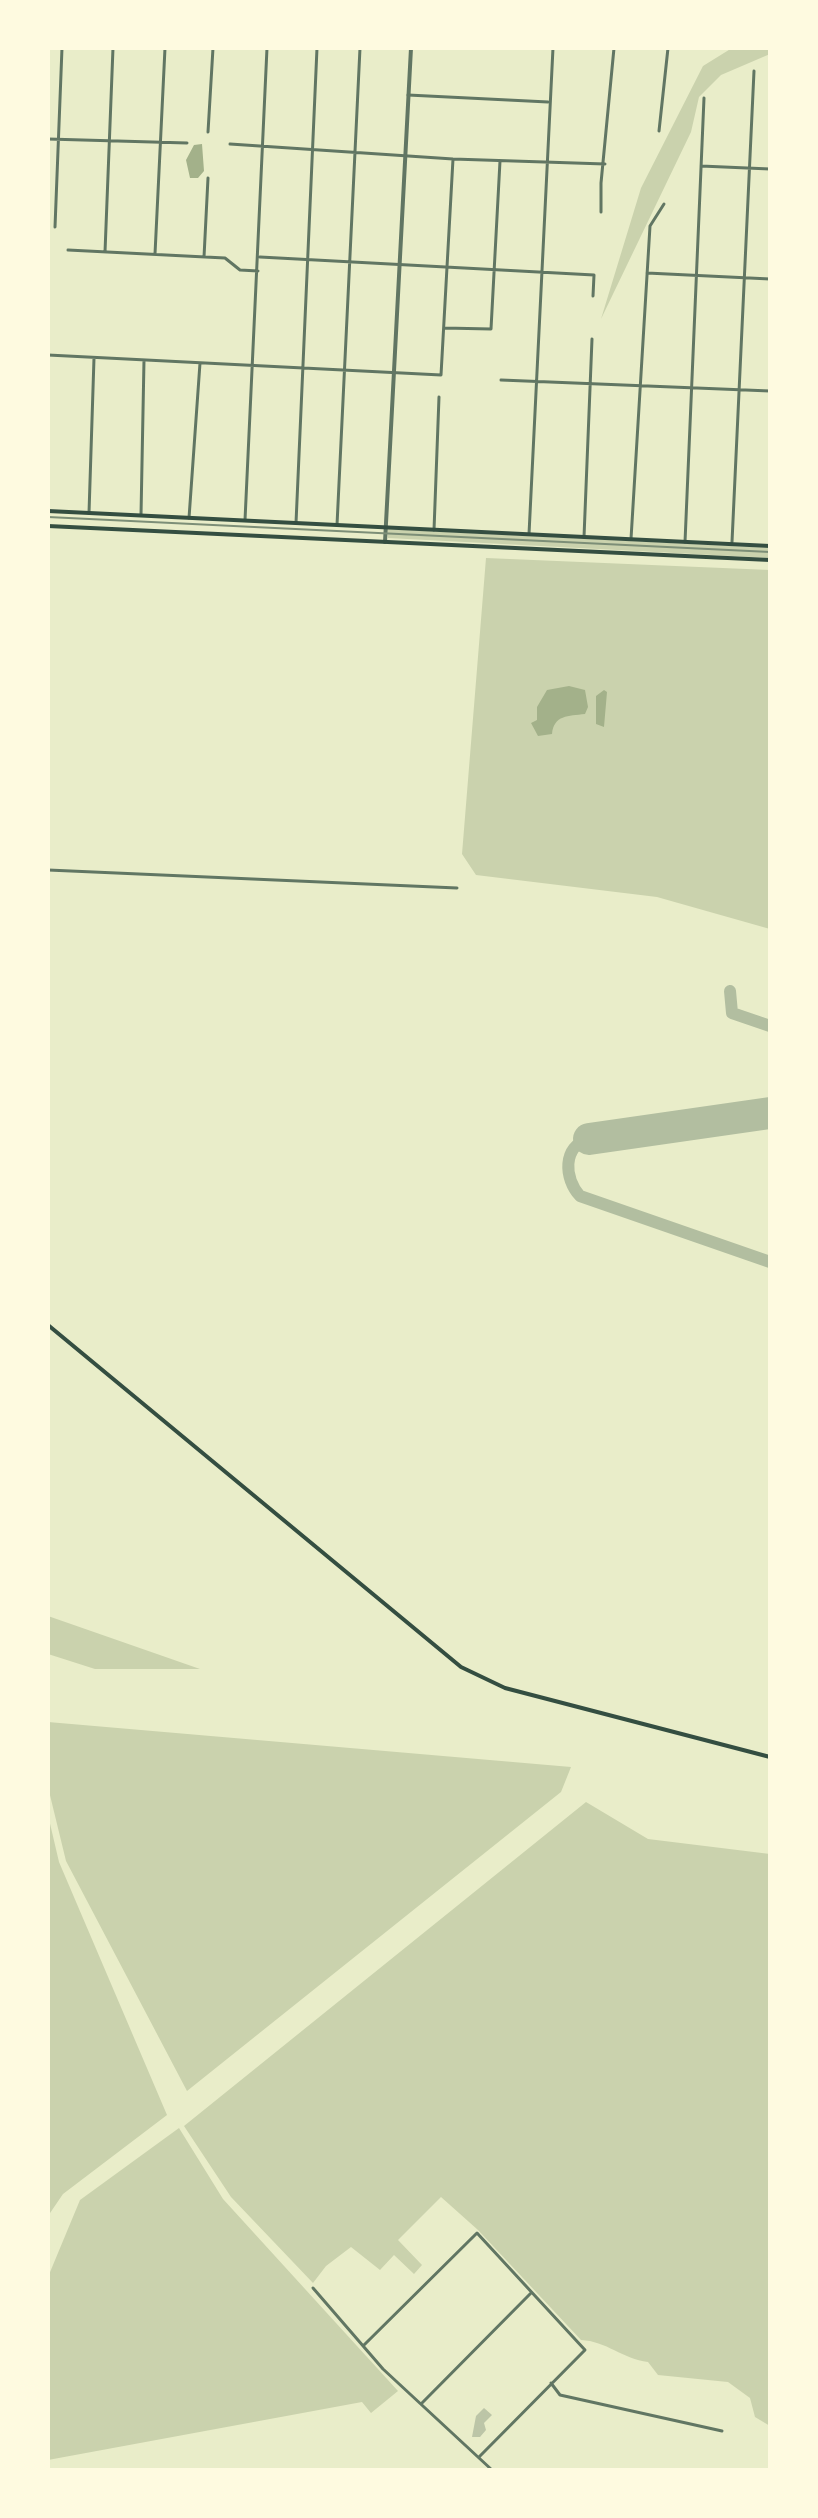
<!DOCTYPE html>
<html>
<head>
<meta charset="utf-8">
<style>
  body { margin:0 }
  #map { position:relative; width:818px; height:2518px; overflow:hidden; background:#e9edc9; font-family:"DM Sans",sans-serif }
  canvas { display:block }
  .frame { position:absolute; inset:0; border:50px solid #fefae0; pointer-events:none }
</style>
</head>
<body>
<div id="map">
<canvas width="818" height="2518"></canvas>
<div class="frame"></div>
</div>
<script>
const c = document.querySelector('canvas').getContext('2d');
c.lineJoin = 'round';
function fillPath(path, color) { c.fillStyle = color; c.fill(path, 'evenodd'); }
function strokePath(path, color, width, dash) { c.strokeStyle = color; c.lineWidth = width; c.lineCap = dash ? 'butt' : 'round'; c.setLineDash(dash || []); c.stroke(path); }
fillPath(new Path2D(`
  M 732,48 L 770,48 L 770,54 L 721,75 L 699,97 L 691,132 L 601,319 L 641,188 L 703,66 Z
  M 387,529 L 770,548 L 770,558 L 388,538 Z
  M 486,558 L 770,570 L 770,929 L 657,897 L 476,875 L 462,854 Z
  M 48,1616 L 200,1669 L 95,1669 L 48,1654 Z
  M 48,1722 L 571,1767 L 561,1792 L 187,2091 L 66,1861 L 48,1787 Z
  M 586,1802 L 648,1839 L 770,1854 L 770,2426 L 755,2417 L 750,2398 L 728,2382 L 658,2375 L 648,2362 C 623,2359 606,2341 581,2340 L 478,2230 L 441,2197 L 398,2240 L 422,2265 L 414,2274 L 394,2255 L 380,2270 L 351,2247 L 326,2266 L 313,2283 L 231,2197 L 184,2126 Z
  M 48,1815 L 59,1862 L 167,2115 L 63,2194 L 48,2216 Z
  M 179,2128 L 223,2199 L 398,2391 L 371,2413 L 362,2402 L 48,2460 L 48,2277 L 80,2200 Z`), '#cad2ad');
fillPath(new Path2D(`
  M 202,144 L 204,171 L 198,178 L 190,178 L 186,160 L 194,145 Z
  M 569,686 L 585,690 L 588,707 L 585,714 C 568,716 554,715 552,734 L 538,736 L 531,723 L 537,720 L 537,707 L 547,690 Z
  M 604,690 L 607,692 L 604,727 L 596,724 L 596,696 Z`), '#a3b18a');
strokePath(new Path2D(`
  M 730,991 L 732,1013 L 770,1026
  M 589,1139 C 562,1146 564,1179 580,1196 L 770,1262`), '#b2bea0', 12);
strokePath(new Path2D(`
  M 589,1139 L 770,1113`), '#b2bea0', 32);
fillPath(new Path2D(`
  M 484,2408 L 492,2415 L 484,2423 L 486,2430 L 480,2437 L 472,2437 L 476,2416 Z`), '#bcc5a7');
strokePath(new Path2D(`
  M 408,95 L 548,102
  M 659,131 L 668,48
  M 208,132 L 213,48
  M 48,139 L 187,143
  M 230,144 L 453,159 L 605,164
  M 701,166 L 770,169
  M 601,212 L 601,183 L 614,48
  M 55,227 L 62,48
  M 68,250 L 225,258 L 240,270 L 258,271
  M 105,252 L 113,48
  M 155,254 L 165,48
  M 204,257 L 208,178
  M 260,257 L 594,275 L 593,296
  M 647,273 L 770,279
  M 444,328 L 491,329 L 500,161
  M 48,355 L 441,375 L 453,159
  M 501,380 L 770,391
  M 89,513 L 94,358
  M 141,515 L 144,360
  M 189,518 L 200,363
  M 245,520 L 267,48
  M 296,523 L 317,48
  M 337,525 L 360,48
  M 434,530 L 439,397
  M 529,534 L 553,48
  M 584,537 L 592,339
  M 631,539 L 650,226 L 664,204
  M 685,542 L 704,98
  M 732,542 L 754,71
  M 48,870 L 457,888
  M 313,2288 L 383,2369 L 492,2470
  M 363,2346 L 477,2233 L 585,2350 L 479,2457
  M 551,2383 L 560,2395 L 722,2431
  M 421,2404 L 531,2293`), '#617663', 3);
strokePath(new Path2D(`
  M 385,542 L 411,48`), '#617663', 4);
strokePath(new Path2D(`
  M 48,511 L 770,546
  M 48,526 L 770,560
  M 48,1325 L 461,1667 L 505,1688 L 770,1757`), '#344e41', 4);
strokePath(new Path2D(`
  M 48,517 L 770,552`), '#7c8e77', 2);
</script>
</body>
</html>
